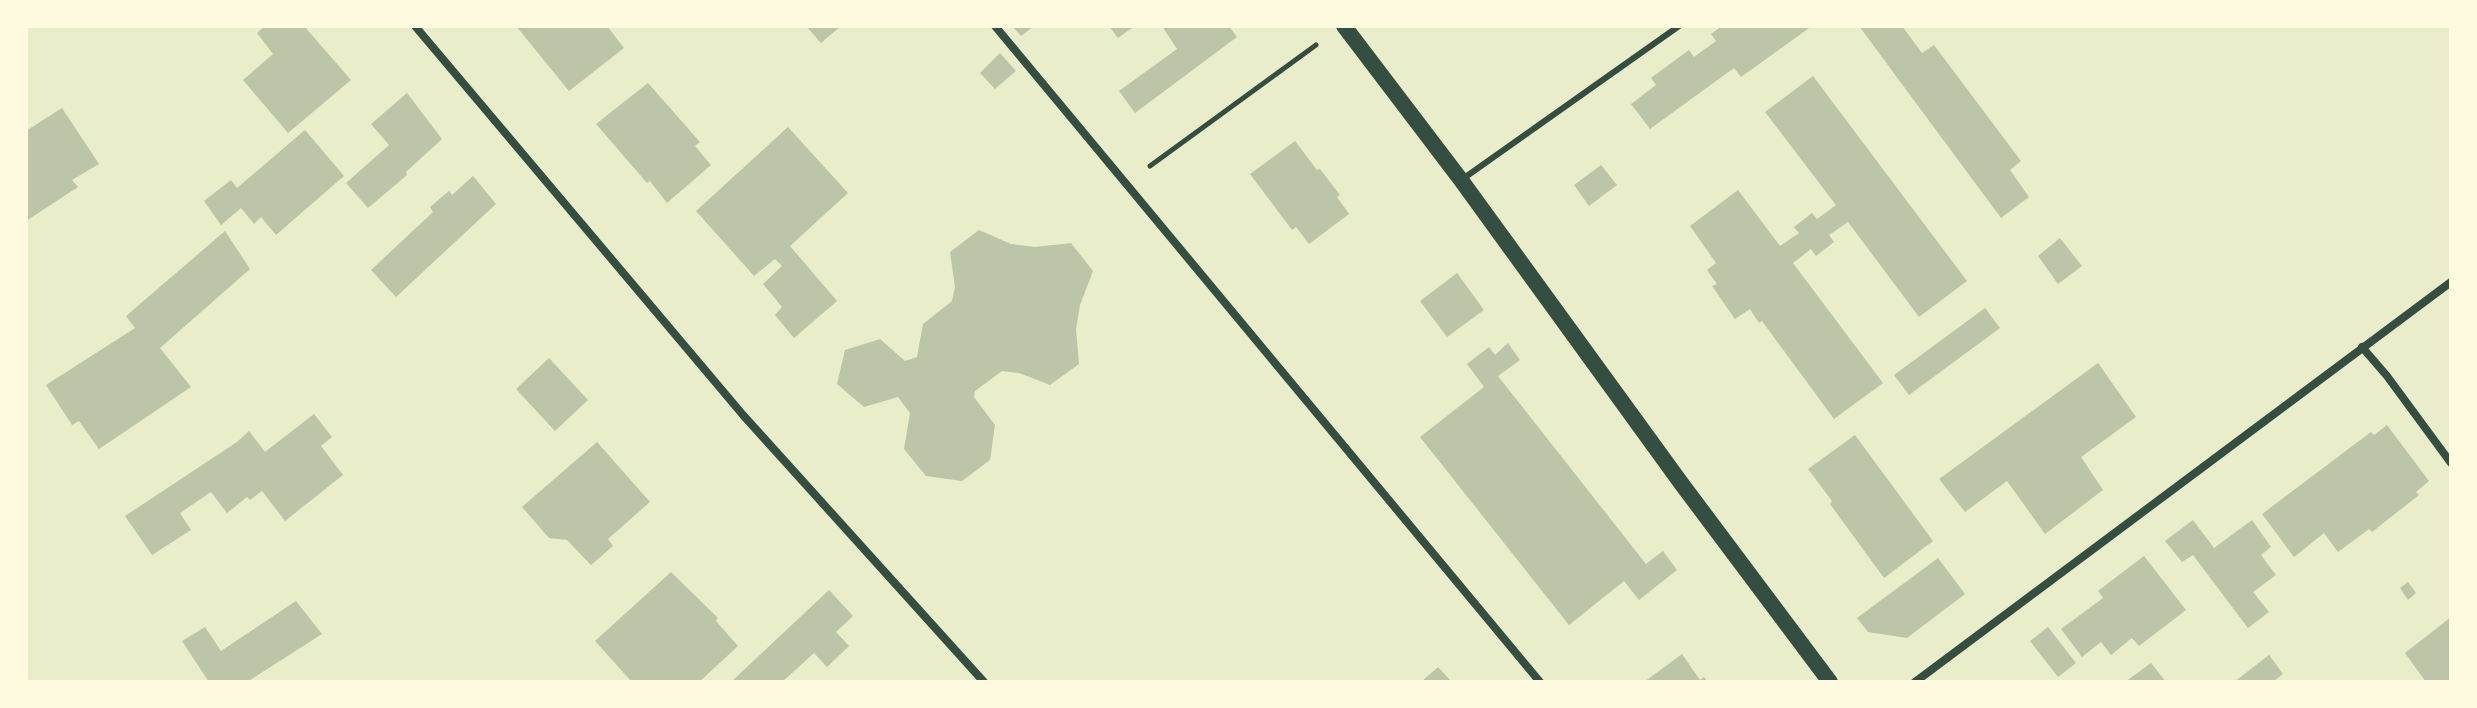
<!DOCTYPE html>
<html>
<head>
<meta charset="utf-8">
<style>
  body { margin:0 }
  #map { position:relative; width:2477px; height:708px; overflow:hidden; background:#e9edc9; font-family:"Golos Text",sans-serif }
  canvas { display:block }
  .frame { position:absolute; inset:0; border:28px solid #fefae0; pointer-events:none }
</style>
</head>
<body>
<div id="map">
<canvas width="2477" height="708"></canvas>
<div class="frame"></div>
</div>
<script>
const c = document.querySelector('canvas').getContext('2d');
c.lineJoin = 'round';
function fillPath(path, color) { c.fillStyle = color; c.fill(path, 'evenodd'); }
function strokePath(path, color, width, dash) { c.strokeStyle = color; c.lineWidth = width; c.lineCap = dash ? 'butt' : 'round'; c.setLineDash(dash || []); c.stroke(path); }
fillPath(new Path2D(`
  M 265,26 L 304,26 L 351,80 L 288,133 L 243,80 L 273,54 L 257,33 Z
  M 516,26 L 607,26 L 624,48 L 569,91 Z
  M 806,26 L 841,26 L 821,43 Z
  M 1012,26 L 1034,26 L 1021,36 Z
  M 1109,26 L 1135,26 L 1118,38 Z
  M 1162,26 L 1229,26 L 1237,37 L 1135,113 L 1119,91 L 1177,49 Z
  M 1722,26 L 1812,26 L 1741,77 L 1734,68 L 1650,129 L 1631,104 L 1656,85 L 1651,78 L 1689,50 L 1694,57 L 1716,41 L 1711,34 Z
  M 1859,26 L 1902,26 L 1922,53 L 1934,45 L 2021,161 L 2010,170 L 2029,197 L 2001,218 Z
  M 1000,53 L 1016,71 L 995,89 L 980,73 Z
  M 1813,76 L 1967,281 L 1919,317 L 1848,222 L 1829,235 L 1834,242 L 1816,256 L 1811,249 L 1793,263 L 1883,383 L 1834,419 L 1762,321 L 1759,323 L 1750,309 L 1735,319 L 1712,286 L 1717,284 L 1707,270 L 1716,263 L 1690,226 L 1738,190 L 1780,246 L 1799,233 L 1794,227 L 1812,213 L 1817,219 L 1836,205 L 1765,112 Z
  M 648,83 L 700,142 L 695,146 L 711,165 L 667,203 L 650,181 L 647,183 L 596,124 Z
  M 407,93 L 442,139 L 406,172 L 407,175 L 368,208 L 346,183 L 389,145 L 371,124 Z
  M 62,108 L 99,164 L 72,180 L 78,187 L 26,221 L 26,131 Z
  M 788,127 L 848,193 L 790,246 L 837,301 L 794,338 L 775,315 L 782,307 L 763,284 L 782,266 L 775,259 L 754,276 L 696,211 Z
  M 305,130 L 344,176 L 276,235 L 261,217 L 254,224 L 241,208 L 221,225 L 204,201 L 231,180 L 237,188 Z
  M 1295,141 L 1317,170 L 1320,169 L 1340,195 L 1337,197 L 1349,214 L 1309,244 L 1296,227 L 1292,230 L 1250,174 Z
  M 1601,165 L 1617,185 L 1589,206 L 1574,185 Z
  M 473,176 L 496,204 L 396,297 L 371,270 L 433,212 L 430,207 L 449,191 L 452,195 Z
  M 979,230 L 1011,244 L 1035,247 L 1071,243 L 1093,271 L 1080,305 L 1076,329 L 1079,364 L 1050,385 L 1019,373 L 1002,371 L 975,391 L 974,397 L 995,425 L 990,460 L 962,481 L 926,476 L 904,449 L 910,413 L 898,397 L 864,407 L 837,384 L 845,350 L 880,339 L 905,361 L 917,357 L 923,324 L 952,301 L 955,287 L 950,252 Z
  M 225,231 L 250,269 L 160,348 L 191,387 L 99,449 L 79,421 L 72,425 L 46,385 L 135,328 L 126,316 Z
  M 2060,238 L 2082,266 L 2058,284 L 2038,256 Z
  M 1457,273 L 1484,310 L 1447,337 L 1420,301 Z
  M 1985,308 L 2000,328 L 1909,395 L 1894,375 Z
  M 1508,343 L 1520,360 L 1498,376 L 1646,564 L 1663,551 L 1677,570 L 1639,600 L 1624,581 L 1569,625 L 1420,437 L 1484,387 L 1467,364 L 1489,347 L 1495,355 Z
  M 549,358 L 588,400 L 555,431 L 516,389 Z
  M 2098,363 L 2136,417 L 2081,457 L 2103,490 L 2045,534 L 2007,481 L 1965,512 L 1939,479 Z
  M 314,414 L 332,437 L 321,446 L 343,475 L 285,521 L 262,491 L 250,500 L 247,497 L 227,513 L 211,492 L 180,513 L 191,530 L 152,555 L 125,516 L 237,442 L 249,431 L 265,452 Z
  M 2387,425 L 2429,481 L 2416,492 L 2419,495 L 2372,532 L 2369,529 L 2338,552 L 2324,533 L 2294,557 L 2262,514 L 2371,432 L 2374,435 Z
  M 1855,435 L 1933,541 L 1884,578 L 1830,504 L 1832,501 L 1808,469 Z
  M 597,442 L 650,502 L 608,539 L 613,546 L 591,565 L 567,540 L 549,538 L 522,507 Z
  M 2193,520 L 2214,548 L 2252,520 L 2271,547 L 2261,555 L 2276,575 L 2253,592 L 2269,612 L 2248,628 L 2193,555 L 2182,562 L 2165,541 Z
  M 2144,556 L 2186,610 L 2139,646 L 2132,638 L 2111,655 L 2101,642 L 2082,657 L 2061,629 L 2103,598 L 2098,591 Z
  M 1938,558 L 1965,594 L 1907,638 L 1868,632 L 1857,618 Z
  M 671,572 L 718,618 L 716,621 L 738,646 L 699,682 L 632,682 L 595,641 Z
  M 2408,582 L 2416,593 L 2408,600 L 2400,588 Z
  M 829,590 L 853,616 L 836,632 L 849,646 L 827,667 L 814,653 L 782,682 L 731,682 Z
  M 296,601 L 322,634 L 247,682 L 209,682 L 182,641 L 205,627 L 221,651 Z
  M 2451,617 L 2451,682 L 2426,682 L 2405,653 Z
  M 2048,627 L 2076,663 L 2058,677 L 2030,641 Z
  M 1682,654 L 1700,680 L 1704,677 L 1708,682 L 1644,682 Z
  M 2269,655 L 2283,674 L 2273,682 L 2234,682 Z
  M 2151,663 L 2166,682 L 2125,682 Z
  M 1438,667 L 1452,682 L 1421,682 Z`), '#bcc5a7');
strokePath(new Path2D(`
  M 1150,166 L 1316,45`), '#344e41', 5);
strokePath(new Path2D(`
  M 1464,178 L 1679,26`), '#344e41', 6);
strokePath(new Path2D(`
  M 415,26 L 743,415 L 984,682
  M 995,26 L 1540,682
  M 2362,347 L 2387,376 L 2451,463
  M 1915,682 L 2451,282`), '#344e41', 8);
strokePath(new Path2D(`
  M 1344,26 L 1461,180 L 1681,483 L 1830,682`), '#344e41', 16);
</script>
</body>
</html>
